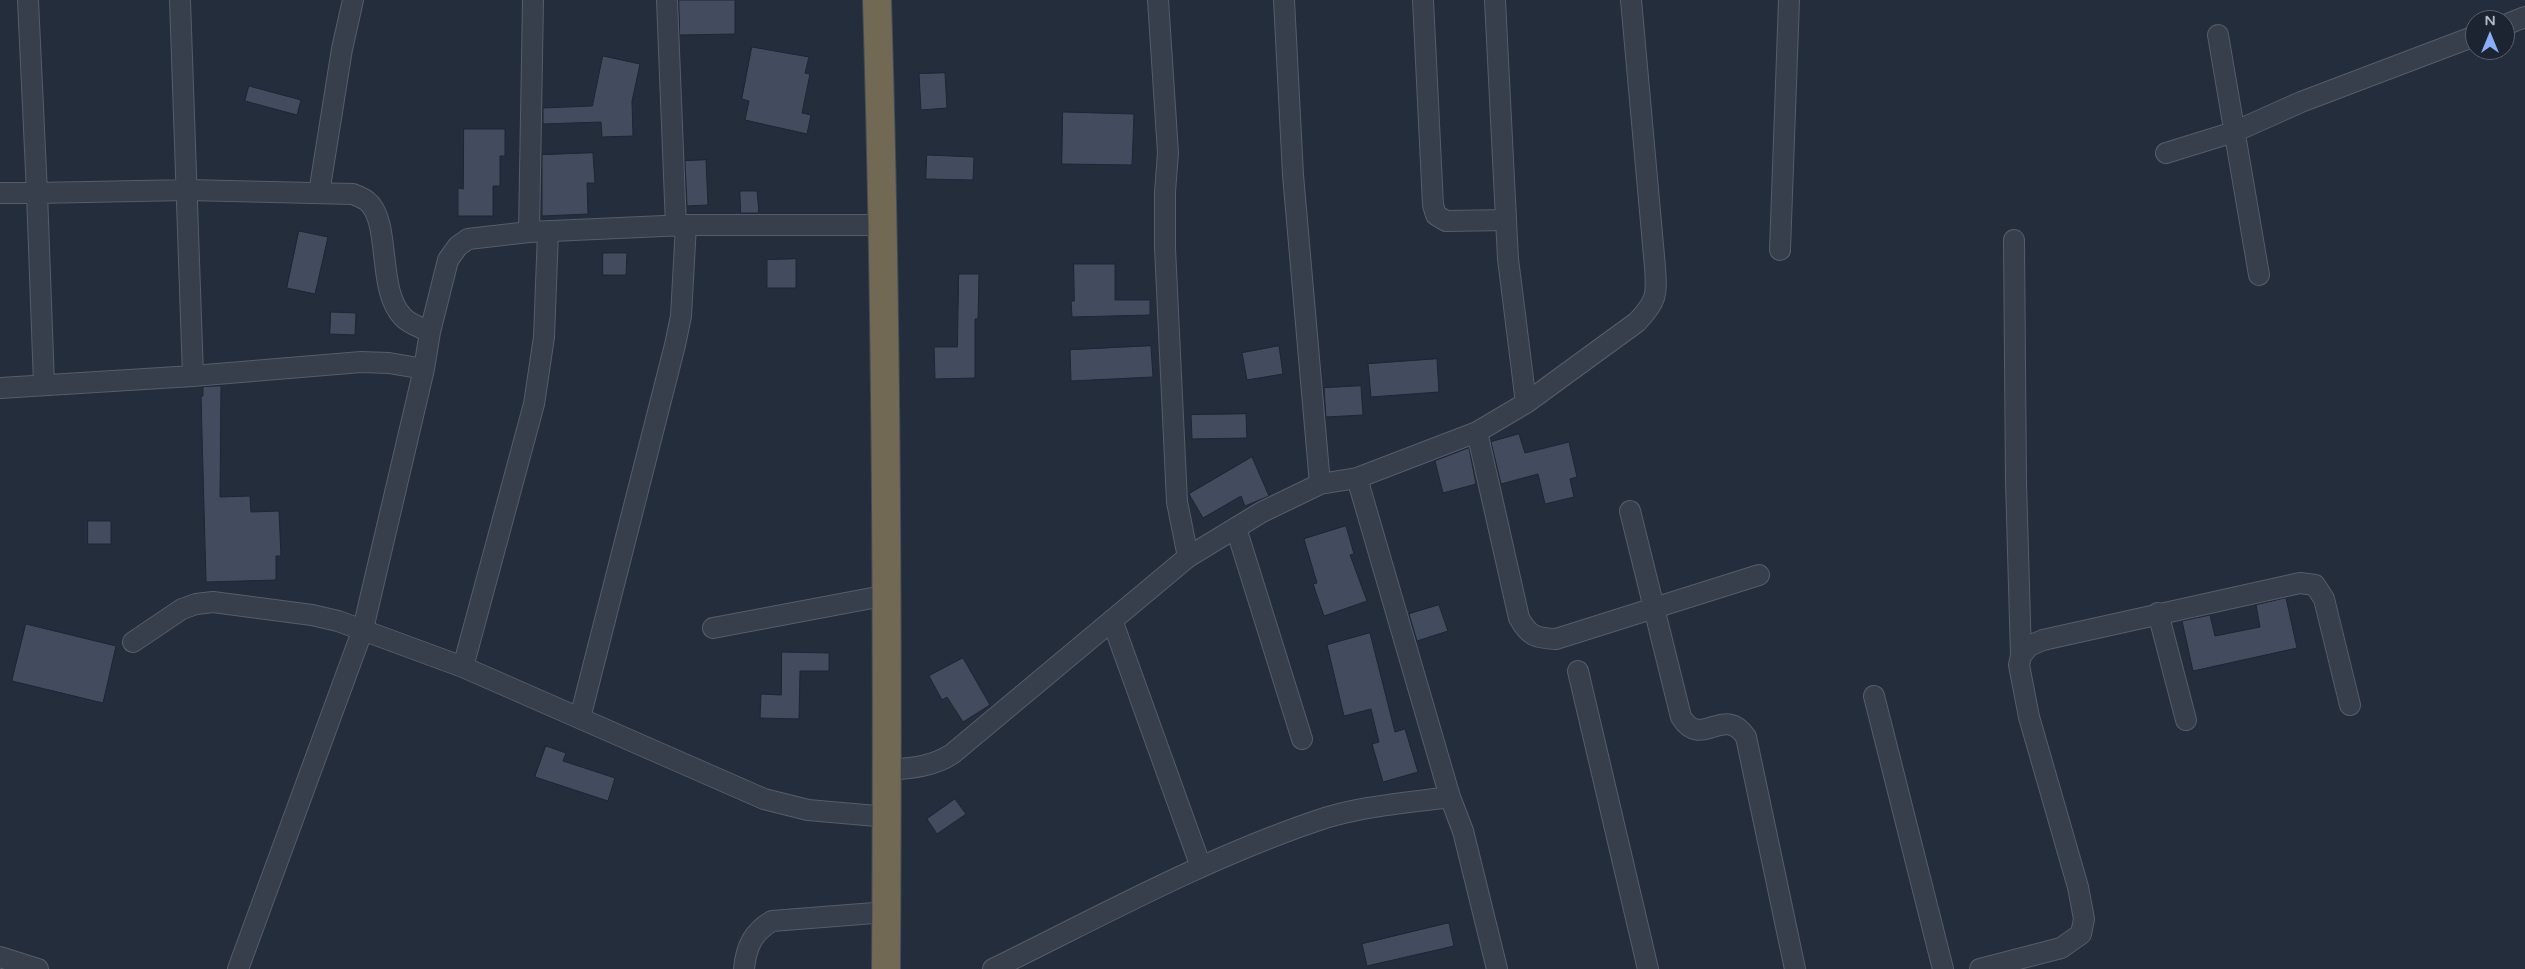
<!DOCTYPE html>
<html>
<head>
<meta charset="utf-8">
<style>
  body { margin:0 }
  #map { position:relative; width:2525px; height:969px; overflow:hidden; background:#232d3c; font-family:"Varela Round",sans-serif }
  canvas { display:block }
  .north { position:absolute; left:2465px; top:10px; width:50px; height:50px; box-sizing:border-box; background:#1c2431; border:1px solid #58606d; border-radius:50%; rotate:0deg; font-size:14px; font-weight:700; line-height:20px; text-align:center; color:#b3bac8 }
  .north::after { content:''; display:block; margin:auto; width:18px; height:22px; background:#89adf7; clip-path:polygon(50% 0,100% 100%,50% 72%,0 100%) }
</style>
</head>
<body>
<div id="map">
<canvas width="2525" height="969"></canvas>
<div class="north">N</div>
</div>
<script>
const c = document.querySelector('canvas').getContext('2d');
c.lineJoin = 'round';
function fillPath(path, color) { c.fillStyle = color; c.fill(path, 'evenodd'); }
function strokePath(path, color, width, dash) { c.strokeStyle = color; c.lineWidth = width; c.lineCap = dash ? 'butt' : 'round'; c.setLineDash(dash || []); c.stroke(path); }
const building = new Path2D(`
  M 679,0 L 735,0 L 735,34 L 680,35 Z
  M 752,47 L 809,57 L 805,73 L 810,74 L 802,113 L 811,115 L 807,134 L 745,120 L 749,101 L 742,99 Z
  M 603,56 L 640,64 L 632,101 L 633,136 L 602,137 L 601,122 L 543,124 L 543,108 L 592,106 Z
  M 945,73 L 947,108 L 921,110 L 919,74 Z
  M 249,86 L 301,100 L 297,115 L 245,101 Z
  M 1063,112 L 1134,114 L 1132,165 L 1062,164 Z
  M 464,129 L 505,129 L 505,156 L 500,156 L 500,186 L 493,186 L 493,216 L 458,216 L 458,188 L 463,189 Z
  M 593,153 L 595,183 L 587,183 L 588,214 L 542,216 L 542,155 Z
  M 927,155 L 974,157 L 973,180 L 926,179 Z
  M 706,160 L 708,205 L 687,206 L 685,161 Z
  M 740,191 L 757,191 L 759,213 L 741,213 Z
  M 299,231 L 328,237 L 315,294 L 287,288 Z
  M 603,253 L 627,253 L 626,275 L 603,275 Z
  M 796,259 L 796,288 L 767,288 L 767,260 Z
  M 1074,264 L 1115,264 L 1115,300 L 1150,300 L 1150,315 L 1072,317 L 1071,301 L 1074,301 Z
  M 959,274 L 979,274 L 978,319 L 975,319 L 975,378 L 935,379 L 934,347 L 957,347 Z
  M 331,312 L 356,313 L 355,335 L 330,334 Z
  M 1151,346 L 1153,377 L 1071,381 L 1070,350 Z
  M 1279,346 L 1283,374 L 1247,380 L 1242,353 Z
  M 1437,359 L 1439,392 L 1371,397 L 1368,364 Z
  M 221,386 L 220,497 L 250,496 L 251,512 L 279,511 L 281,556 L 276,556 L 276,580 L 206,582 L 201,396 L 203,396 L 203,387 Z
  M 1361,386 L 1363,415 L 1326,417 L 1324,388 Z
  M 1246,414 L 1247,438 L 1192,439 L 1191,415 Z
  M 1519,434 L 1525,453 L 1569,442 L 1577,477 L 1570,479 L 1574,497 L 1545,504 L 1538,474 L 1501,484 L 1491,442 Z
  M 1469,448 L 1476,484 L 1443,493 L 1435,461 Z
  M 1252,457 L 1269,496 L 1245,506 L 1241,496 L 1203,518 L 1189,494 Z
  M 88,521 L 111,521 L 111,544 L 88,544 Z
  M 1346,526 L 1354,554 L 1350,555 L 1367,601 L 1324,616 L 1313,584 L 1317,583 L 1304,539 Z
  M 2286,598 L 2297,648 L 2193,671 L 2182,621 L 2210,615 L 2215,636 L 2260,627 L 2256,605 Z
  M 1439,605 L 1448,631 L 1417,641 L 1409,614 Z
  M 26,624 L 116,646 L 103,703 L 12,681 Z
  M 1370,633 L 1395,732 L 1405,729 L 1418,772 L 1383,782 L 1372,744 L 1379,742 L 1371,709 L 1344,716 L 1327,645 Z
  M 782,652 L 829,653 L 829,671 L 800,671 L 799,719 L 760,718 L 761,694 L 781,695 Z
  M 963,658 L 990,705 L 963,722 L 947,697 L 942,700 L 929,676 Z
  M 546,746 L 566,753 L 563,761 L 615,778 L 608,801 L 535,777 Z
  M 955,799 L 966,814 L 937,834 L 927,819 Z
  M 1449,923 L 1454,946 L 1367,966 L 1362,944 Z`);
fillPath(building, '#424c5e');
strokePath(building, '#1e2633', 1);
const minor = new Path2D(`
  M 28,0 L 37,193 L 188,190 L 353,194 C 358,196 363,198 367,201 C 392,221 376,290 403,317 C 409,324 422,328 430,332
  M 180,0 L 193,376
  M 667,0 L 676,226
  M 1158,0 L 1168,153 L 1165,192 L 1165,248 L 1177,502 L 1188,557
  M 1284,0 L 1293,175 L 1320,484
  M 1423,0 L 1433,205 L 1436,215 L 1446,221 L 1506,220
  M 1495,0 L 1508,259 L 1526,403
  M 2505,25 L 2525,17
  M 2218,35 L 2259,275
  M 2166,153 L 2234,132 L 2301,102 L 2475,36
  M 0,193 L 37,193 L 44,385
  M 319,193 L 342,49 L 353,0
  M 529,232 L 533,0
  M 2014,240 L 2016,482 L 2021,656
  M 1780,250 L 1789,0
  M 0,388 L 193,376 L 361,362 L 389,363 L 424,369
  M 1477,432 L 1519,618 C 1529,636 1535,638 1556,639 L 1759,575
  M 1357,478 L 1450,797
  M 1630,511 L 1681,717 C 1702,751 1723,703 1746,737 L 1795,969
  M 1236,528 L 1302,739
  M 2158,613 L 2186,720
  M 1112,620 L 1201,867
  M 713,628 L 888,595
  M 133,642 L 182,609 L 196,604 L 213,602 L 312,615 L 338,621 L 463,667 L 764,799 L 808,810 L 888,817
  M 463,667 L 534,404 L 544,337 L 548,232
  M 1578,671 L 1648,969
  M 1874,696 L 1943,969
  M 580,718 L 675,345 L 681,316 L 686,225
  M 888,770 C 911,768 932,767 952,754 L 1188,557 L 1262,512 L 1320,484 L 1357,478 L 1477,432 L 1526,403 L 1637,322 C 1657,301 1657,295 1655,267 L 1631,0
  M 0,957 L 38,969
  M 238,969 L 363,629 L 424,369 L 430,332 L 448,260 L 458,246 L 468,239 L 529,232 L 686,225 L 884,225
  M 744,969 C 746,947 753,932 772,921 L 887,912
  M 993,969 C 1099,917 1204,859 1316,821 C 1359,806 1406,803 1450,797 L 1463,831 L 1497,969
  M 1980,969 L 2061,948 L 2081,934 L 2084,919 L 2078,887 L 2029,717 L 2019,665 L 2021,656 L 2029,646 L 2043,640 L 2300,583 L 2315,585 L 2324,599 L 2350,705`);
const highway = new Path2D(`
  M 877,0 C 887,323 888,646 886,969`);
strokePath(minor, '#555d6a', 22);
strokePath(highway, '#424a57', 30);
strokePath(minor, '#373f4d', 20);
strokePath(highway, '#726954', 28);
</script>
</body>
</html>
